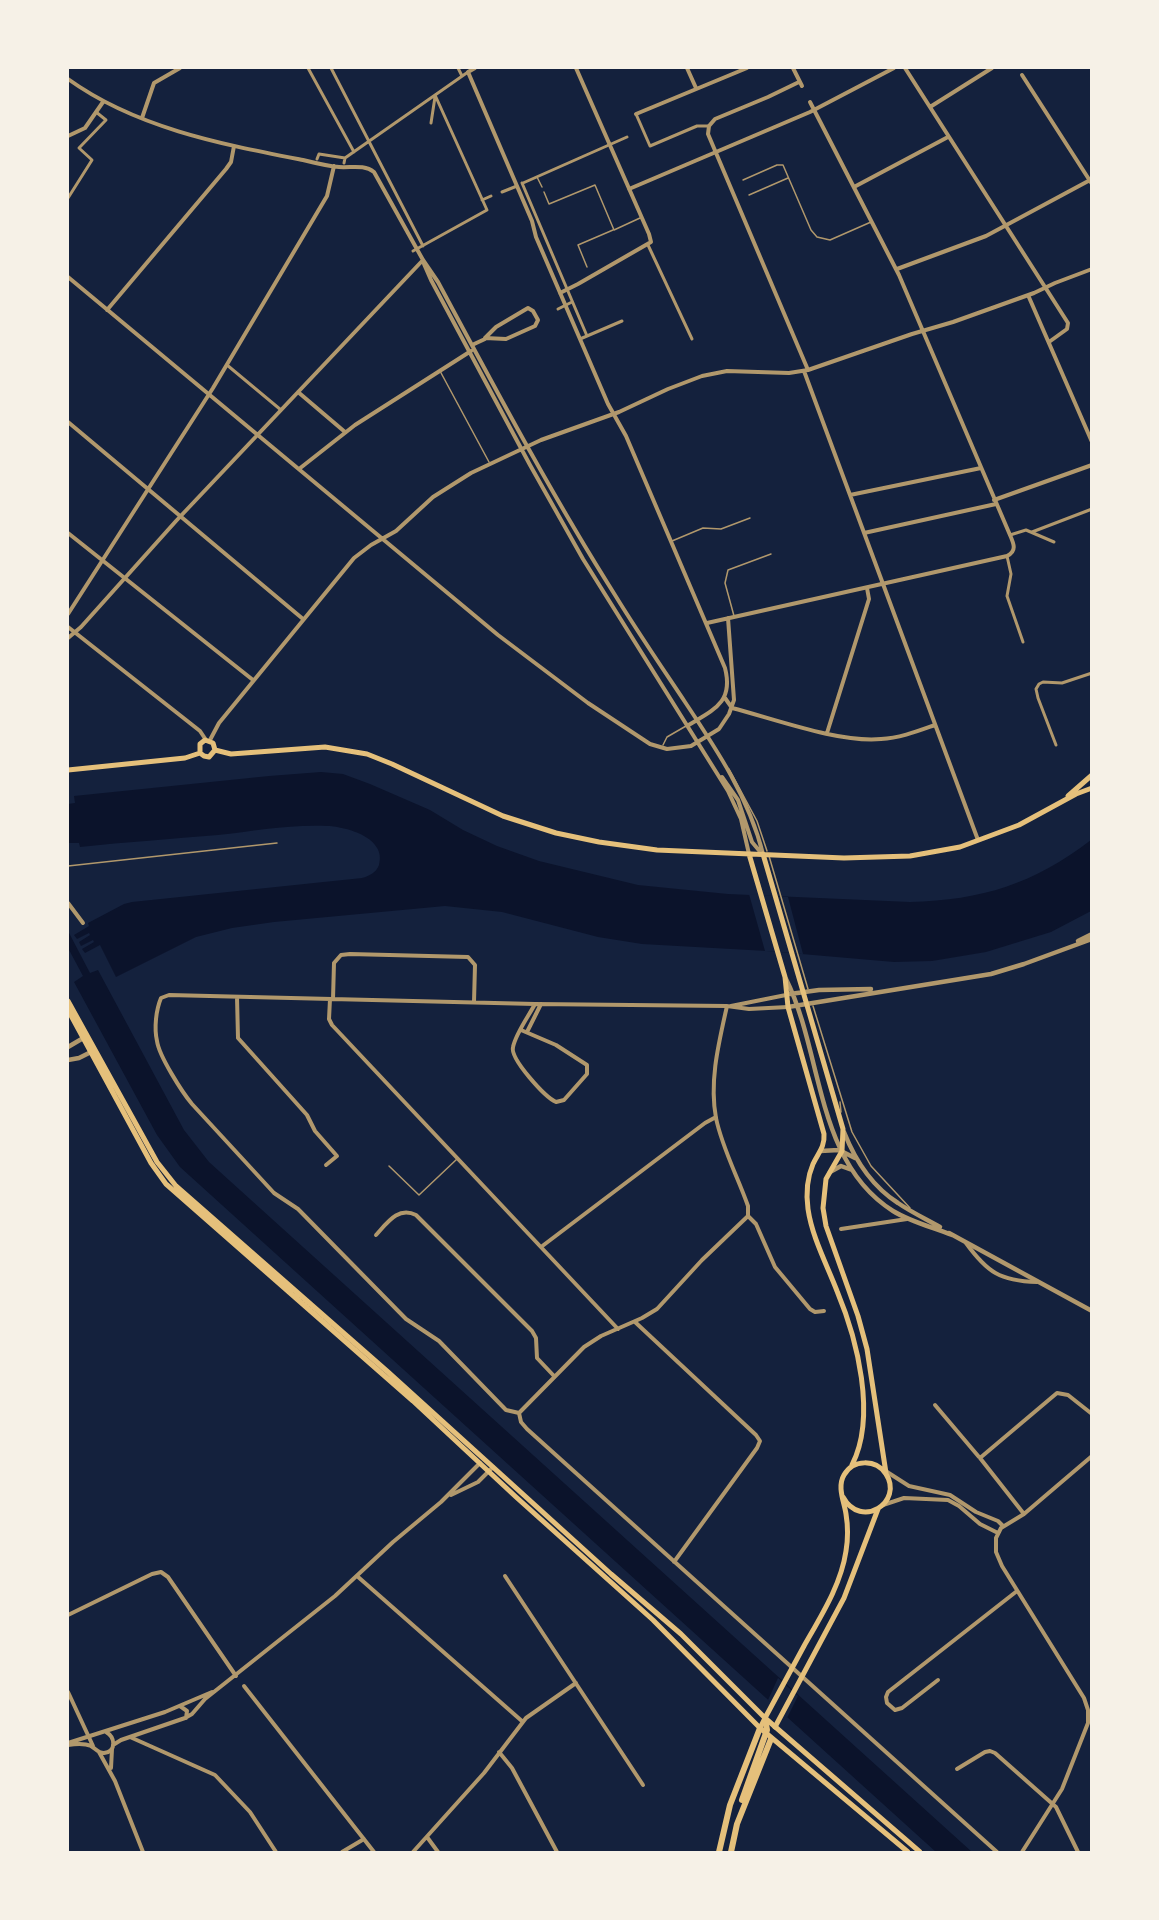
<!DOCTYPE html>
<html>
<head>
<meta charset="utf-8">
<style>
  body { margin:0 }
  #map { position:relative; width:1159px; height:1920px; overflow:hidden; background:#14213d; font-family:Quicksand,sans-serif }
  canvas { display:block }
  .frame { position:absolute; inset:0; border:69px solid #f6f1e7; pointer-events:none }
</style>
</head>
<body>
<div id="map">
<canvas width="1159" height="1920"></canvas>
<div class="frame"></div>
</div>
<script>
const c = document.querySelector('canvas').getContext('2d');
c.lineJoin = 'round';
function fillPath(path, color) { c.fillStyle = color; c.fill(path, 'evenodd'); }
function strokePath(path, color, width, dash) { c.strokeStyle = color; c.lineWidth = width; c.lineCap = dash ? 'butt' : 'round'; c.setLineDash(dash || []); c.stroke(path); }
fillPath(new Path2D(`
  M 321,772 L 343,774 L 370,784 L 430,810 L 463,830 L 497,846 L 539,861 L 638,885 L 728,894 L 910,902 C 983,900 1033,884 1091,840 L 1091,911 L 1051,932 L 986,952 L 932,961 L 894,962 L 767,951 L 642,944 L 598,937 L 502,912 L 445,906 L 274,922 L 232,928 L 196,937 L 116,977 L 100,945 L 85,953 L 82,949 L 94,942 L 93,940 L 81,946 L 79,942 L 90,935 L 89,933 L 77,939 L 74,935 L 89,926 L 88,923 L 124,904 L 132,902 L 362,878 C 369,876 376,873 379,865 C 387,838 347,827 328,826 C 291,824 254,831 218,835 C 172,839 126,842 80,847 L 79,843 L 68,843 L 68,804 L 75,803 L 74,796 L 269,776 Z
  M 68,931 L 90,973 L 98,970 L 184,1130 L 209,1162 L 972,1852 L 936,1852 L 180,1167 L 157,1135 L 74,982 L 83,976 L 68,948 Z`), '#0b132b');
fillPath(new Path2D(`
  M 749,894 L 788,897 L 803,954 L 765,951 Z
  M 778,1678 L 798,1696 L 787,1718 L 768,1700 Z`), '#14213d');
strokePath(new Path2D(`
  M 537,177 L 542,187
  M 743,180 L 777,165 L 783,165 L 811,230 L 817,237 L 830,240 L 871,222
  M 544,192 L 549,204 L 595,185 L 614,230 L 640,218
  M 749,195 L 788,178
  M 587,267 L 578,245 L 613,230
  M 440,371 L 489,462
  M 672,541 L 703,528 L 721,529 L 750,518
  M 734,616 L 725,583 L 728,570 L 771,554
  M 663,745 L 667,737 L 686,726
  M 729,769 L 757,821 L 767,851
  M 769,856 L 808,989
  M 68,866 L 277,843
  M 813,1006 L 852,1132 L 871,1166 L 910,1208
  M 840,1102 L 841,1112
  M 389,1166 L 419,1195 L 457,1159`), '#b1986c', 1.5);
strokePath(new Path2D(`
  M 308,68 L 354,152
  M 331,68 L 423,246
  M 458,68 L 462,76
  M 636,114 L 650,146 L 697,126 L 709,126
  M 431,123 L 435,97
  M 317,159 L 319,154 L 345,158
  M 344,163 L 345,158 L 468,72
  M 522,183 L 587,336
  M 523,183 L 627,137
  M 502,192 L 517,186
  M 68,198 L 92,160 L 79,148 L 106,120 L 96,112
  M 482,200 L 491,196
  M 648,245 L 692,339
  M 413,251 L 487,210 L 435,95
  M 558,309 L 572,302
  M 580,339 L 622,321
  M 227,365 L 281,410
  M 1032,532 L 1092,509
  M 1010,535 L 1026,530 L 1054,542
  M 1007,556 L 1011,574 L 1007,596 L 1023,642
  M 1056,745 L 1038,698 L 1036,689 L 1039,684 L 1043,682 L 1062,683 L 1092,673`), '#b1986c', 3);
strokePath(new Path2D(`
  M 475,68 L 468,72 L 532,221 L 536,237 L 608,404 L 626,436 L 725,668 C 734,703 713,710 687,726
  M 687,68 L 696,88
  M 793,68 L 802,86
  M 905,68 L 1068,323 L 1067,329 L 1049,342
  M 1022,75 L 1092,184
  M 68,79 C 136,128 221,144 303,160 C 315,163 327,166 339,167 C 351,168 364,164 374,172 L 423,260 L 438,282 C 495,388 551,494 615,595 C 637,631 661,666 685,702 C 717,750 749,798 763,854
  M 799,82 L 768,97 L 715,119 L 709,126 L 708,134 L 808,370
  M 930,107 L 992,68
  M 636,114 L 747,68
  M 142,118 L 154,83 L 180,68
  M 68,136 L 85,128 L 103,102
  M 854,187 L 948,137
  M 629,189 L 810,112 L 894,68
  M 424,264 L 431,280 L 530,465 L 583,559 L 728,791 L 741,819 L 749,854
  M 897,269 L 986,236 L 1092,179
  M 68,277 L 498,635 L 588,703 L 650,744 L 667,749 L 691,746 L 719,729 L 729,714 L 734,700 L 728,618
  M 560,293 L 578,284 L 651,242 L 649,234 L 576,68
  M 1028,295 L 1092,442
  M 528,308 L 533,311 L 538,320 L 535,326 L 506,339 L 485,338 L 496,327 Z
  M 107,310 L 226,169 L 231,162 L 234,146
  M 472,345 L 485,339
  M 804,371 L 978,840
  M 298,392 L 345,432
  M 68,422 L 303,619
  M 299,469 L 355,425 L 471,351
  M 850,495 L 981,468
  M 994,500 L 1092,465
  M 68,533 L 253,680
  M 864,533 L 996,504
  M 68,614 L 213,388 L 327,196 L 334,166
  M 707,623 L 1007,556 C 1017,551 1014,544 1010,535 L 899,275 L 810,102
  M 68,627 L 200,731 L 206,740
  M 68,638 L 81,627 L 176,521 L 423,260
  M 725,698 L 732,708 C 775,719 839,743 881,739 C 900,738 918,731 935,725
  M 827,733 L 869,599 L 867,588
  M 210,740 L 219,723 L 354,558 L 371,545 L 396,531 L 433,497 L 471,473 L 541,440 L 619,412 L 668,389 L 702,376 L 727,371 L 789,373 L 808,370 L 912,334 L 953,322 L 1034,293 L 1055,283 L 1092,269
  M 722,777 L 738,800 L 752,842 L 762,854
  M 68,903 L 83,923
  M 237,997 L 238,1038 L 307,1115 L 315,1131 L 337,1156 L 326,1165
  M 330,999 L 329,1019 L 332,1025 L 618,1329
  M 333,999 L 334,963 L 341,955 L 350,954 L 468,957 L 475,965 L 474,1002
  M 727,1006 C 719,1042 709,1081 716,1118 C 722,1148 738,1177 748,1206 L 748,1216 L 756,1224 L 775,1267 L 810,1309 L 815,1312 L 824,1311
  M 731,1006 L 786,995
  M 521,1030 L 556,1045 L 587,1065 L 587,1074 L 564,1100 L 556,1102 C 545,1097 510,1059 513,1047 C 516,1033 528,1017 535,1004
  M 527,1032 L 541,1004
  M 841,1229 L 907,1219
  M 376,1235 C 387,1223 398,1206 416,1215 L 532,1331 L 536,1338 L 537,1358 L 554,1376
  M 966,1243 C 987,1272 1000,1281 1037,1282
  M 541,1247 L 705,1123 L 716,1117
  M 635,1322 L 756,1435 L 760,1441 L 757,1448 L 674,1562
  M 935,1405 L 979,1457
  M 519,1413 L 506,1410 L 439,1341 L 406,1319 L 298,1209 L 274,1193 L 192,1104 C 182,1092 159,1056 157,1041 C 154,1028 156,1010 161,998 L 169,995 L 535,1004 L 727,1006 L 749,1009 L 788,1007
  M 519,1413 L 521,1422 L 527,1429 L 997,1852
  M 519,1413 L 584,1347 L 601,1336 L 642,1318 L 657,1309 L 702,1260 L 748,1216
  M 884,1470 L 909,1486 L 950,1495 L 976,1512 L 998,1521 L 1003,1526
  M 451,1495 L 478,1482 L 493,1467
  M 883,1505 L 904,1498 L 948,1500 L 959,1506 L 980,1524 L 998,1533
  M 1024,1514 L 980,1458 L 1057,1393 L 1068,1395 L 1092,1414
  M 357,1576 L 523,1722
  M 505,1576 L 643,1785
  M 68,1615 L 152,1574 L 161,1572 L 168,1577 L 236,1676
  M 938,1680 L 902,1708 L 895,1710 L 887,1703 L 886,1697 L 888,1692 L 1017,1591
  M 244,1686 L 374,1852
  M 68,1692 L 93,1746
  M 180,1706 L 187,1711 L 186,1718
  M 130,1737 L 215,1775 L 250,1812 L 276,1852
  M 68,1743 L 165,1712 L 212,1692
  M 68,1745 C 75,1744 84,1743 91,1746 C 96,1749 98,1753 104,1753 C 117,1751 115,1737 106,1732
  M 113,1745 L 121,1740 L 185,1718 L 192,1714 L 205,1699 L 335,1596 L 393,1542 L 441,1502 L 480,1463
  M 99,1752 L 115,1781 L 143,1852
  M 499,1752 L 512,1768 L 557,1852
  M 111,1768 L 112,1749
  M 957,1769 L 985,1752 L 990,1751 L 995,1753 L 1056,1807 L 1078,1852
  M 427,1837 L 438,1852
  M 342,1852 L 364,1839
  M 413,1852 L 484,1773 L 526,1718 L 576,1683
  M 1022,1852 L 1062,1789 L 1088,1723 L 1088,1710 L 1084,1698 L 1002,1566 L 996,1552 L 996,1538 L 1001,1528 L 1024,1514 L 1092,1456`), '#b1986c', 4);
strokePath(new Path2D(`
  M 1078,941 L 1092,934
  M 786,979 C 823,1053 815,1162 893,1211 C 911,1222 932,1227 952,1235
  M 790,994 L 819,990 L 871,989
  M 788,1007 L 991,974 L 1024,964 L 1092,939
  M 68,1047 L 85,1037
  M 68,1060 L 79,1058 L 93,1051
  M 844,1132 C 855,1160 873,1187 898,1203 C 911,1212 926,1219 940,1227
  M 820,1151 L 839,1150 L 855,1158
  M 830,1172 L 841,1166 L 852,1170
  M 949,1233 L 1092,1311`), '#b1986c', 4.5);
strokePath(new Path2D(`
  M 215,750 L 231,754 L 325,747 L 367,754 L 392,764 L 503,816 L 556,833 L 599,842 L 657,850 L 844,858 L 910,856 L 960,847 L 1019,825 L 1076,794 L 1092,788
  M 200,753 L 200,744 L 205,740 L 213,743 L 215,750
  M 200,753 L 204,756 L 209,757 L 215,750
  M 68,770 L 185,758 L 200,753
  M 1068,796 L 1092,775
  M 749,854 L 785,977 L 788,1007 L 824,1134 C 825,1147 818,1153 813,1164 C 807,1178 806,1194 808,1209 C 812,1237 827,1265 837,1291 C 857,1339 877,1416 852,1465
  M 763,854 L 843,1129 L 842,1151 L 826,1179 L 823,1208 L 826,1226 L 858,1316 L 867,1349 L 886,1473
  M 68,1001 L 157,1162 L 176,1186 L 388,1372 L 611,1574 L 681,1634 L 765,1718 C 778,1694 791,1670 804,1646 C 821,1616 841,1585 846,1551 C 848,1539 848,1526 846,1514 C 844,1501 837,1487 844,1475 C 853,1459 876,1459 886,1474 C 904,1502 861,1530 843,1497
  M 68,1010 L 151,1163 L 166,1184 L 413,1401 L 516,1497 L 653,1620 L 760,1728
  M 775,1727 L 844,1598 L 878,1509`), '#e5c07b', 5);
strokePath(new Path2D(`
  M 908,1852 L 760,1728 L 765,1718 L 920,1852`), '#e5c07b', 5);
strokePath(new Path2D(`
  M 742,1800 L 767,1730 L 765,1718
  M 719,1852 L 730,1805 L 760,1728
  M 731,1852 L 737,1824 L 771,1739`), '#e5c07b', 6);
</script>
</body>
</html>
